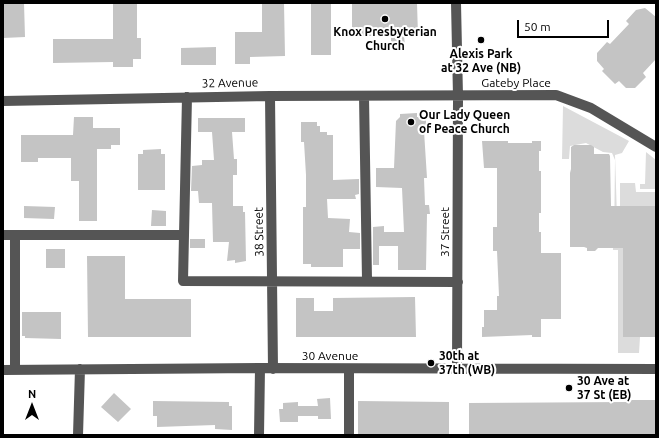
<!DOCTYPE html>
<html>
<head>
<meta charset="utf-8">
<style>
  body { margin:0 }
  #map { position:relative; width:659px; height:438px; overflow:hidden; background:#fff; font-family:Ubuntu,sans-serif }
  canvas { display:block }
  .frame { position:absolute; inset:0; border:4px solid #000; pointer-events:none }
  .north { position:absolute; left:12px; top:386px; width:40px; height:40px; -webkit-text-stroke:3px #fff; paint-order:stroke; rotate:0deg; font-size:11px; font-weight:700; line-height:16px; text-align:center; color:#000 }
  .north::after { content:''; display:block; margin:auto; width:14px; height:18px; background:#000; clip-path:polygon(50% 0,100% 100%,50% 72%,0 100%) }
  .scale { position:absolute; left:517px; top:20px; width:92px; height:18px; box-sizing:border-box; border:2px solid #000; border-top:0; padding-left:5px; font-size:12px; line-height:14px; white-space:nowrap; color:#000; -webkit-text-stroke:3px #fff; paint-order:stroke }
</style>
</head>
<body>
<div id="map">
<canvas width="659" height="438"></canvas>
<div class="frame"></div>
<div class="north">N</div>
<div class="scale">50 m</div>
</div>
<script>
const c = document.querySelector('canvas').getContext('2d');
c.lineJoin = 'round';
function fillPath(path, color) { c.fillStyle = color; c.fill(path, 'evenodd'); }
function strokePath(path, color, width, dash) { c.strokeStyle = color; c.lineWidth = width; c.lineCap = dash ? 'butt' : 'round'; c.setLineDash(dash || []); c.stroke(path); }
function drawText(font, color, halo, rows, align = 'center') {
  c.font = font + ' Ubuntu,sans-serif'; c.lineWidth = 4; c.setLineDash([]); c.textBaseline = 'middle'; c.strokeStyle = halo; c.fillStyle = color; for (const [text, x, y, turn = 0] of rows) {
    c.save(); c.translate(x, y); c.rotate((+turn || 0) * Math.PI / 180); c.textAlign = isNaN(turn) ? turn : align; if (halo) c.strokeText(text, 0, 0); c.fillText(text, 0, 0); c.restore();
  }
}
fillPath(new Path2D(`
  M 563,106 L 629,141 L 622,153 L 615,155 L 617,217 L 620,216 L 620,183 L 635,183 L 636,192 L 656,192 L 656,206 L 623,206 L 623,337 L 640,337 L 639,353 L 618,353 L 618,250 L 613,250 L 613,244 L 614,243 L 615,160 L 612,153 L 603,152 L 586,143 L 570,146 L 569,159 L 562,159 Z
  M 646,152 L 656,160 L 656,189 L 640,189 L 640,184 L 645,184 Z`), '#dcdcdc');
fillPath(new Path2D(`
  M 3,3 L 24,3 L 25,37 L 3,38 Z
  M 113,3 L 137,3 L 137,38 L 141,38 L 141,59 L 133,59 L 133,67 L 113,67 L 113,62 L 53,63 L 53,39 L 113,39 Z
  M 262,3 L 284,3 L 285,56 L 250,57 L 250,64 L 235,64 L 235,32 L 262,32 Z
  M 311,3 L 331,3 L 331,55 L 311,55 Z
  M 352,3 L 417,3 L 418,36 L 404,36 L 405,46 L 391,46 L 391,36 L 352,36 Z
  M 645,8 L 656,17 L 656,59 L 643,73 L 646,77 L 635,88 L 626,88 L 619,81 L 615,84 L 602,71 L 604,69 L 597,61 L 597,53 L 607,42 L 610,44 L 629,24 L 626,21 L 636,10 Z
  M 216,47 L 216,65 L 181,65 L 181,48 Z
  M 417,113 L 417,117 L 426,117 L 426,131 L 424,131 L 427,178 L 424,178 L 425,205 L 429,205 L 430,214 L 427,214 L 426,270 L 398,270 L 398,246 L 379,246 L 379,265 L 373,265 L 373,227 L 384,226 L 384,232 L 404,232 L 402,188 L 376,187 L 376,168 L 394,168 L 396,121 L 400,117 L 400,114 Z
  M 74,117 L 93,117 L 93,128 L 120,128 L 120,145 L 111,145 L 111,149 L 97,149 L 97,221 L 79,221 L 79,181 L 71,181 L 71,158 L 38,158 L 38,162 L 21,162 L 21,135 L 73,135 Z
  M 198,118 L 245,118 L 245,132 L 232,132 L 234,159 L 237,159 L 237,175 L 233,175 L 233,206 L 243,206 L 243,212 L 245,212 L 246,261 L 235,263 L 235,260 L 227,261 L 229,242 L 213,242 L 212,203 L 199,203 L 198,191 L 191,191 L 192,166 L 202,165 L 202,160 L 214,160 L 212,132 L 198,132 Z
  M 301,122 L 317,122 L 317,126 L 320,126 L 320,132 L 327,132 L 327,135 L 333,135 L 333,180 L 359,179 L 359,194 L 355,195 L 356,199 L 327,199 L 328,218 L 350,219 L 349,232 L 360,233 L 360,249 L 343,249 L 343,267 L 311,267 L 311,264 L 303,264 L 303,207 L 306,207 L 306,175 L 304,142 L 301,142 Z
  M 482,141 L 508,141 L 508,143 L 532,143 L 532,141 L 541,141 L 541,151 L 539,151 L 539,171 L 541,171 L 541,213 L 539,213 L 539,232 L 541,232 L 541,253 L 561,253 L 561,319 L 541,319 L 541,337 L 532,337 L 532,335 L 482,337 L 482,327 L 484,327 L 484,310 L 497,310 L 497,296 L 499,296 L 497,251 L 493,251 L 493,227 L 497,227 L 497,168 L 484,168 Z
  M 574,145 L 591,145 L 594,147 L 594,154 L 609,154 L 610,156 L 611,206 L 656,206 L 656,337 L 623,337 L 623,248 L 598,248 L 595,251 L 587,251 L 587,248 L 584,247 L 570,247 L 570,173 L 571,169 L 571,147 Z
  M 161,149 L 161,154 L 165,154 L 165,190 L 138,190 L 138,154 L 143,154 L 143,150 Z
  M 24,206 L 55,207 L 54,219 L 24,218 Z
  M 152,210 L 166,211 L 166,226 L 151,226 Z
  M 190,239 L 205,239 L 205,248 L 190,248 Z
  M 46,249 L 65,249 L 65,268 L 46,268 Z
  M 87,256 L 125,256 L 125,299 L 191,299 L 191,337 L 88,337 Z
  M 415,297 L 416,337 L 296,337 L 296,298 L 314,298 L 314,311 L 333,311 L 333,298 Z
  M 22,312 L 61,312 L 61,339 L 25,338 L 25,336 L 22,336 Z
  M 114,393 L 131,409 L 118,422 L 101,407 Z
  M 330,398 L 331,419 L 318,419 L 318,416 L 298,416 L 298,422 L 280,422 L 279,409 L 283,409 L 283,403 L 298,402 L 298,406 L 318,406 L 317,399 Z
  M 627,400 L 656,400 L 656,435 L 469,435 L 469,403 L 627,402 Z
  M 153,401 L 229,402 L 229,406 L 232,406 L 232,430 L 215,429 L 215,425 L 157,427 L 157,416 L 153,416 Z
  M 358,401 L 449,402 L 449,435 L 358,435 Z`), '#c4c4c4');
strokePath(new Path2D(`
  M 456,3 L 458,96 L 457,369
  M 270,96 L 273,369
  M 364,96 L 367,280
  M 187,97 L 183,281 L 458,282
  M 3,101 L 270,96 L 556,95 L 591,108 L 656,147
  M 3,235 L 183,235
  M 15,235 L 15,370
  M 349,369 L 349,435
  M 3,370 L 260,368 L 656,369
  M 78,435 L 80,369
  M 259,435 L 260,368`), '#555', 10);
for (const [x, y, r, color] of [
  [385,19,4,"#000"],
  [481,40,4,"#000"],
  [411,122,4,"#000"],
  [431,363,4,"#000"],
  [569,388,4,"#000"]
]) { const dot = new Path2D(); dot.arc(x, y, r, 0, 2 * Math.PI); c.fillStyle = color; c.fill(dot); strokePath(dot, '#fff', 1.5); }
drawText('bold 12px', '#000', '#fff', [
  ["Knox Presbyterian",385,32,"center"],
  ["Church",385,46,"center"],
  ["Alexis Park",481,54,"center"],
  ["at 32 Ave (NB)",481,68,"center"],
  ["Our Lady Queen",419,115],
  ["of Peace Church",419,129],
  ["30th at",439,356],
  ["37th (WB)",439,370],
  ["30 Ave at",577,381],
  ["37 St (EB)",577,395]
], 'left');
drawText('12px', '#000', '#fff', [
  ["32 Avenue",230,83,-1],
  ["Gateby Place",516,83],
  ["38 Street",259,232,-91],
  ["37 Street",445,232,-90],
  ["30 Avenue",330,356]
]);
</script>
</body>
</html>
